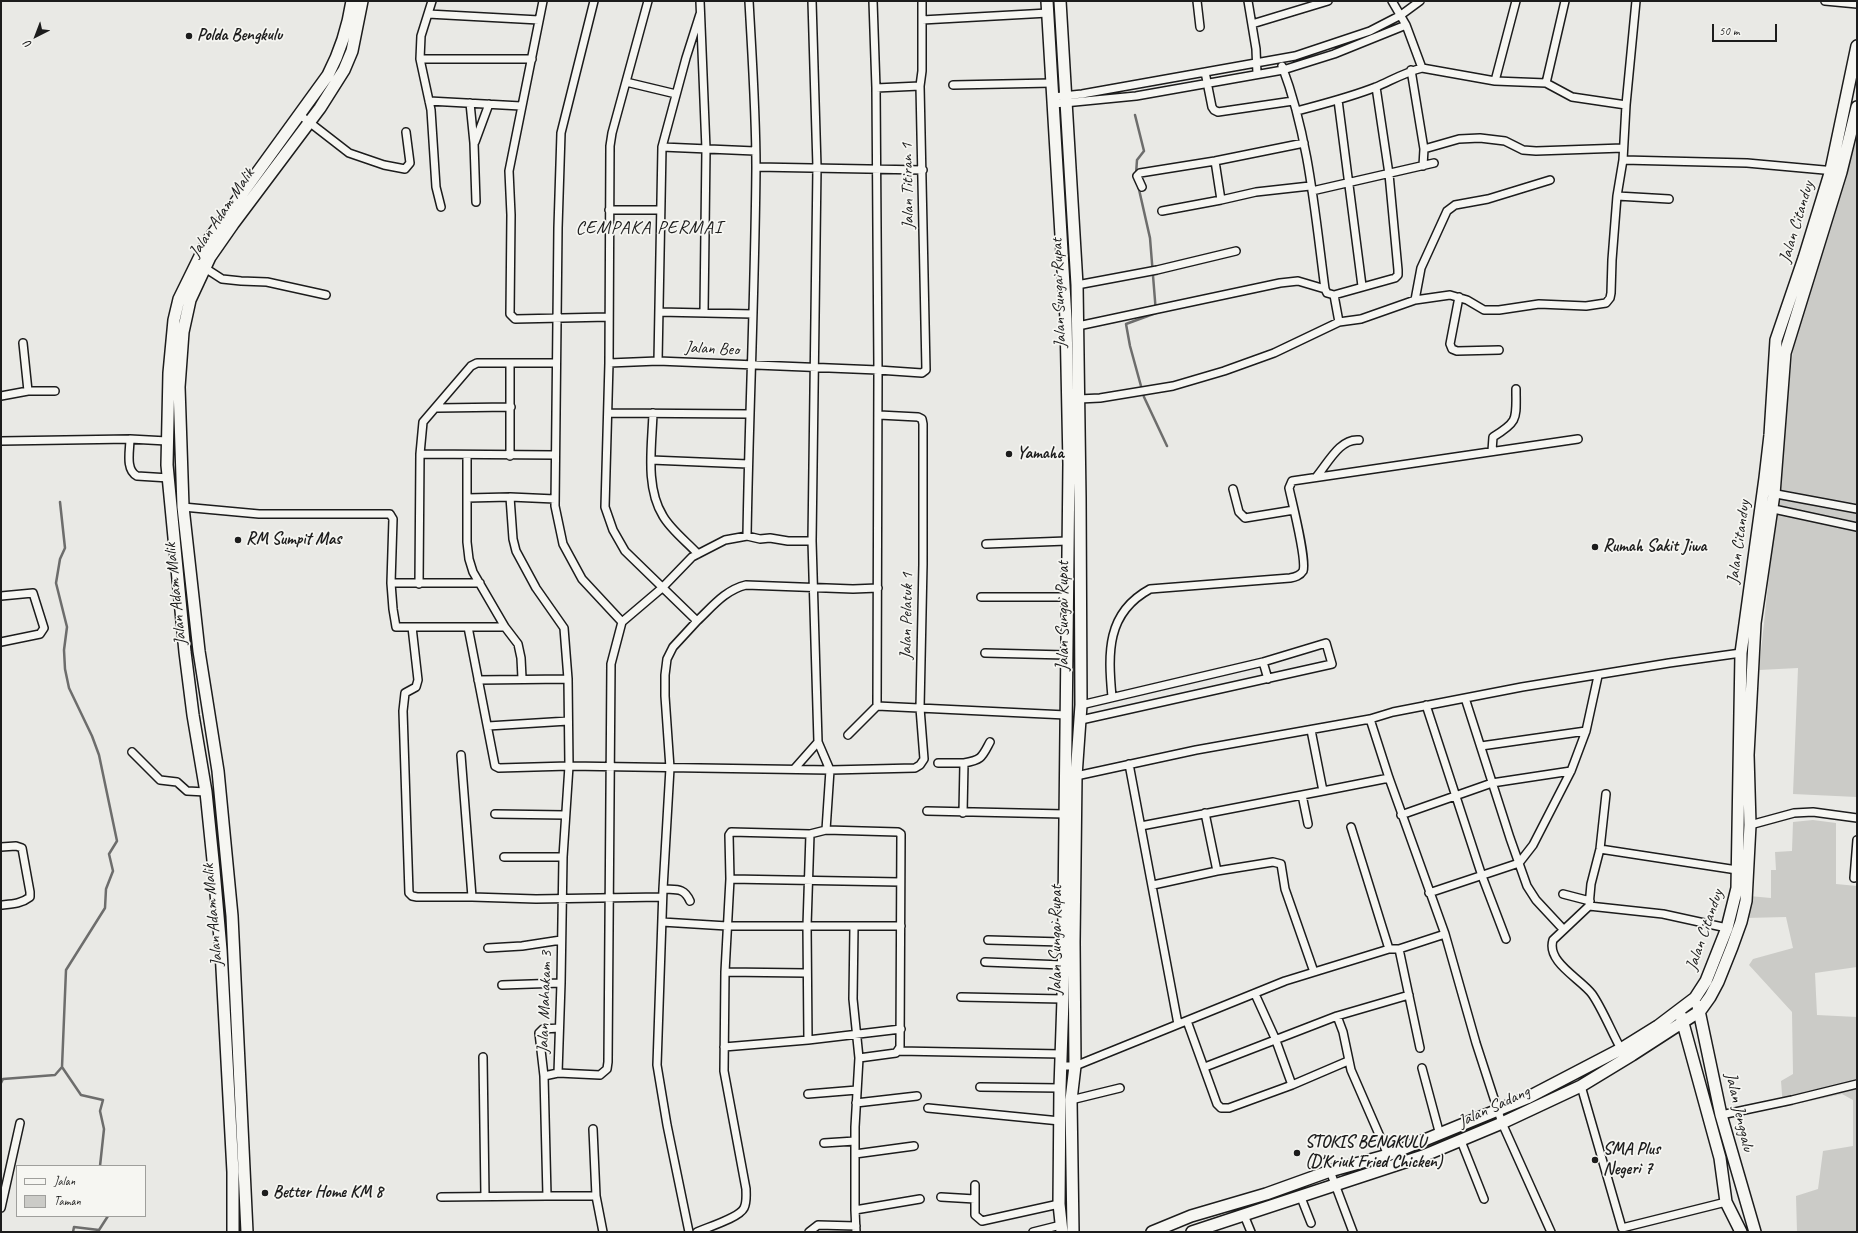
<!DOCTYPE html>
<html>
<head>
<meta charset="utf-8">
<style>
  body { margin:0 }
  #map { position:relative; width:1858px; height:1233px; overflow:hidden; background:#e9e9e5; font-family:Caveat,sans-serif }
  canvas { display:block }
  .frame { position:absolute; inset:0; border:2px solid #1c1c1c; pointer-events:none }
  .legend { position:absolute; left:16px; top:1165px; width:130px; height:52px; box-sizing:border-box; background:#f6f6f2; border:1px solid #9f9f9c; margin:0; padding:5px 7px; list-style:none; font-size:12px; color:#1c1c1c }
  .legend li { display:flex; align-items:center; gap:8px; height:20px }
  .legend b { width:20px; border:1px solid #9f9f9c }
  .north { position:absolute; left:16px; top:16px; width:40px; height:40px; -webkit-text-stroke:3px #f6f6f2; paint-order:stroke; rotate:222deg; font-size:11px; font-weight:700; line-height:16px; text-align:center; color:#1c1c1c }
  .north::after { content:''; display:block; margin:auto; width:14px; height:18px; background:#1c1c1c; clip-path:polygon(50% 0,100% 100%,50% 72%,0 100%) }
  .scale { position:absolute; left:1712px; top:24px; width:65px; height:18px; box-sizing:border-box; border:2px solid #1c1c1c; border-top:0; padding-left:5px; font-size:12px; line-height:14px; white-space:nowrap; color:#1c1c1c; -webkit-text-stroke:3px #f6f6f2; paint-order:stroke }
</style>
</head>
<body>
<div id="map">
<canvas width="1858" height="1233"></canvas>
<div class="frame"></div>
<ul class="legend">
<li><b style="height:5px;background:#f6f6f2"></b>Jalan</li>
<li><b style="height:11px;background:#cbcbc7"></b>Taman</li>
</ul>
<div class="north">U</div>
<div class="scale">50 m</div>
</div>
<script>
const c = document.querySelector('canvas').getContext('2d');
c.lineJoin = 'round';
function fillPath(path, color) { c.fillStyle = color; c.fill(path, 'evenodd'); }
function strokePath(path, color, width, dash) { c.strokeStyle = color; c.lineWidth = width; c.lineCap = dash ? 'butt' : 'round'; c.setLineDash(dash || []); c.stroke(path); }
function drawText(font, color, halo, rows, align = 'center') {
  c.font = font + ' Caveat,sans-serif'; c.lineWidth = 3.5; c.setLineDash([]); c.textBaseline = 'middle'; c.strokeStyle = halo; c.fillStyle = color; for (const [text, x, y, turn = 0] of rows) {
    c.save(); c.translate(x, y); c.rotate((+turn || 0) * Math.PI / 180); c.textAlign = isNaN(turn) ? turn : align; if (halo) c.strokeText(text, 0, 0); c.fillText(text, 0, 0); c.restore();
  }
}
fillPath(new Path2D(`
  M 1857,138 L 1857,797 L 1793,794 L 1798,668 L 1759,670 L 1793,349 Z
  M 1813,820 L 1836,823 L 1836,884 L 1857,886 L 1857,967 L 1815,973 L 1817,1015 L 1857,1017 L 1857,1232 L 1797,1232 L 1796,1196 L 1818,1189 L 1823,1151 L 1853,1146 L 1853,1100 L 1842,1094 L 1783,1107 L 1781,1081 L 1793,1074 L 1792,1012 L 1749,965 L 1753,959 L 1793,948 L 1786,917 L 1745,918 L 1749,896 L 1771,898 L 1771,870 L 1776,870 L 1775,852 L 1792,851 L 1793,822 Z`), '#cbcbc7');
strokePath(new Path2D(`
  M 1135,115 L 1144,151 L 1137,160 L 1136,174
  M 1138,185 L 1150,238 L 1156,313 L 1126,324 L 1130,346 L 1144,397 L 1167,446
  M 62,1067 L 81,1095 L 103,1100 L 100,1111 L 104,1129 L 100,1166
  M 1,1083 L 3,1079 L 55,1075 L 62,1067 L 66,970 L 105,908 L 106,889 L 113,871 L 109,854 L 117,841 L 99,755 L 92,736 L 69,688 L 65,669 L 64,650 L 67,627 L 56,583 L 60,559 L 65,548 L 60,502
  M 73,1232 L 74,1227 L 99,1230 L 108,1216`), '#6d6d6c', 2.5);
const minor = new Path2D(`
  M 432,1 L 421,36 L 420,59 L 431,110 L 436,187 L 441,207
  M 543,1 L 509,171 L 511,215 L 510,314 L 515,319 L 609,317
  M 594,1 L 561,133 L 558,228 L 555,506 L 563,544 L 582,579 L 622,622
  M 648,1 L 612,133 L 610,146 L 609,363 L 605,507 L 613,530 L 625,551 L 697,621 L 673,647 L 667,659 L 665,675 L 665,696 L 670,768 L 663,889 L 657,1065 L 667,1125 L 689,1232
  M 700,1 L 706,149 L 704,312
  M 812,1 L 817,167 L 812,541 L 818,742 L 830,770 L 826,830
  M 1197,1 L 1200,27
  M 1248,1 L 1256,49 L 1257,74
  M 1392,1 L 1406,25 L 1422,68
  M 1825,1 L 1857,4
  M 428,14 L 539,20
  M 922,20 L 1048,13
  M 1252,24 L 1328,1
  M 420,59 L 532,59
  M 1282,66 C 1309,137 1315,214 1325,289
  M 1411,70 L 1424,149 L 1423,166
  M 1205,72 L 1212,107 L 1214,110 L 1218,112 L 1293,101
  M 1495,81 L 1516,1
  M 626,82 L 676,94
  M 1546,83 L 1565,1
  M 953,85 L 1052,83
  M 876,88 L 920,86
  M 1053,97 L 1082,94 L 1295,56 L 1370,31 L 1401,15 L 1420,1
  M 1338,100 L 1362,286
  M 429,101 L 521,106
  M 470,103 L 474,143 L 476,202
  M 1054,104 L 1136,96 L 1283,70 L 1334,54 L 1406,25
  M 1626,105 L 1636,1
  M 1297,111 C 1323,104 1351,97 1376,87 C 1392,80 1406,72 1422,68 L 1495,81 L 1546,83 L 1572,97 L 1626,105 L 1623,160
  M 300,115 L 349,153 L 384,165 L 405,169 L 410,163 L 406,132
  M 475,142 L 489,104
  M 662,147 L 755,151
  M 1424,149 L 1459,139 L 1480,138 L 1505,141 L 1523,150 L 1536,151 L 1623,148
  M 1215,161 L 1221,200
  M 756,167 L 923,170
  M 1142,187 L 1137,176 L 1140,173 L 1215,161 L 1304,143
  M 1312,191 L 1434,163
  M 1617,196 L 1669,199
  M 609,210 L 660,210
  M 1162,211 L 1221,200 L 1256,192 L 1310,186
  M 205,268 L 222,279 L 241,281 L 267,282 L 326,295
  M 1077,285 L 1157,270 L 1236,251
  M 1334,295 L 1339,322
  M 1459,297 L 1450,344 L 1452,349 L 1457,351 L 1499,350
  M 1415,300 L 1421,268 L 1447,211 L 1455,205 L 1488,199 L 1550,180
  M 659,312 L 753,314
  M 1078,326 L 1280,283 L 1298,281 L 1325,289 L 1327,293 L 1334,295 L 1395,278 L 1398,275 L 1398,270 L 1389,174 L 1376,87
  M 23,343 L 28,391
  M 658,361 L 662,147 L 686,58 L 700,14
  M 510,363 L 510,456
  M 609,363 L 658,361 L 878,370 L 876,88 L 873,1
  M 1,396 L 28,391 L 55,391
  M 1079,399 L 1100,398 L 1173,386 L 1224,371 L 1274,353 L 1339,322 L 1361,319 L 1415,300 L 1450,295 L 1467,300 L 1484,310 L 1499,310 L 1539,304 L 1586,306 L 1606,303 L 1610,298 L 1611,293 L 1612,260 L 1617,196 L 1623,160 L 1747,163 L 1835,171
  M 437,408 L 511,407
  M 608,413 L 750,414
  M 653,413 C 652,446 645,487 663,516 C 671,530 687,542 698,554
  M 1,441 L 130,439
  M 167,441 L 130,439 C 130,450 125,470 137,476 L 169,478
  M 1492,451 L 1493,437 C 1519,421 1516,419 1516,389
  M 420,454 L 555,455
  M 467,455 L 467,542 L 469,559 L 473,572 L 505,627 L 518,644 L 521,658 L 522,678
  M 651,460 L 748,464
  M 1317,476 C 1328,463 1340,438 1359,440
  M 1233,489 L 1239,512 L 1245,518 L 1294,510
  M 1771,493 L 1857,509
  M 510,497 L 555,499
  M 467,498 L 510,497 L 513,539 L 516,551 L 536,588 L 564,628 L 568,679 L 569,766 L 830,770 L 915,768 L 920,765 L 924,759 L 920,708 L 923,564 L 923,424 L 922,419 L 918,417 L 879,415
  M 183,507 L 259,514 L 390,514 L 393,519 L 391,583 L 393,609 L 396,627 L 505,627
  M 1769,508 L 1857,527
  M 747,536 C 749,413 755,290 756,167 C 756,112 752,56 749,1
  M 986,544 L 1067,541
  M 391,583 L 480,583
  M 419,584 L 420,454 L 423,422 L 471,366 L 477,363 L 556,363
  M 1,596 L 33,593 L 44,628 L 40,634 L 1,642
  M 981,597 L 1067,597
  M 697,621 C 712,607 725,590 746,585 L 853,589 L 878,588
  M 412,627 L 418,680 L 416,687 L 405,693 L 403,711 L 409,893 L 412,896 L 417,897 L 472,897
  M 468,627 L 495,766 L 499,768 L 569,766 L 563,857 L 561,983 L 558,1073 L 544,1076 L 547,1196 L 596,1196 L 603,1232
  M 985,653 L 1066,655
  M 1263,662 L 1268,679
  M 478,680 L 568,679
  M 1112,697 C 1108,653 1106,613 1150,589 L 1290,578 C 1295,577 1300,576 1303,571 C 1307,560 1292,502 1289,488 L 1292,481 L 1578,439
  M 1465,698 L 1510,838 L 1527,886 L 1536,900 L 1563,929
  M 1426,705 L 1482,876 L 1506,939
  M 877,706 L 1066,715
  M 1370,719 L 1389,778 L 1445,934 L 1476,1043 L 1502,1123 L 1551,1232
  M 1081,720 L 1332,664 L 1326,643 L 1263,662 L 1081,705
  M 488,726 L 568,721
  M 848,735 L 877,706 L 878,370 L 922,373 L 926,370 L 920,86 L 922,71 L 922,1
  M 1481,746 L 1586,731
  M 132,752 L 160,780 L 177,782 L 187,791 L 206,792
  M 461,755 L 472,897 L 536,899 L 662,897
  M 938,763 L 964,763 L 963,813
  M 964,763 C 982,760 982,757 990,742
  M 1129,764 L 1178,1024
  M 795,768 L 818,742
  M 1076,776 L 1196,750 L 1370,719 L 1393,712 L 1522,687 L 1669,663 L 1741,653
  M 1323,791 L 1389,778
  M 1302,795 L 1308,824
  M 927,811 L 1065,814
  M 1205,813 L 1217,871
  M 495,814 L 565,815
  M 1401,815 L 1492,783 L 1571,771
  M 1750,825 L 1794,813 L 1813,812 L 1857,818
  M 1141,826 L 1323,791 L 1311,730
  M 1351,827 L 1389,949
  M 1,847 L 16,846 L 22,848 L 30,892 L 30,897 C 21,904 12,904 1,905
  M 1600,849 L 1737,870
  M 504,857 L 563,857
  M 1854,878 L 1857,840
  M 730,879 L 900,882
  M 1153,885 L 1217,871 L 1273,862 L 1281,864 L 1285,889 L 1314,972
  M 663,889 C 676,890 684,887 690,901
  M 1429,893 L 1519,863 L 1533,845 L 1571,771 L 1586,731 L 1598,676
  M 1563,894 L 1590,901
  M 1589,906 L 1591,884 L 1600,849 L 1606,794
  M 662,922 L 727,926 L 901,926
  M 854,927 L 853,999 L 859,1058 L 855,1127 L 855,1210 L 856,1232
  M 988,940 L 1063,942
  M 488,948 L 522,946 L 561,940
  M 1399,949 L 1420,1048
  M 985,962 L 1063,965
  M 725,972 L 806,973
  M 502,985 L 561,983
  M 1255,994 L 1275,1038 L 1292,1085
  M 961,997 L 1063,999
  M 1337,1016 L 1343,1032 L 1351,1070 L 1388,1155
  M 1187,1021 L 1217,1104 L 1221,1108 L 1229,1108 L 1292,1085 L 1348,1061
  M 808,1040 L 807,926 L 810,834
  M 724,1047 L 808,1040 L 901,1029
  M 1621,1049 C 1612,1033 1602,1008 1592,994 C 1581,979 1546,962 1553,940 L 1589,906 L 1663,914 L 1727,928
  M 898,1051 L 1062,1054
  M 483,1057 L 485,1196
  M 1062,1066 L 1075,1066 L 1285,981 L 1389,949 L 1399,949 L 1445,934
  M 1205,1067 L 1337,1016 L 1409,995
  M 1422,1068 L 1440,1135
  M 558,1073 L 600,1075 L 607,1069 L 608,1062 L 611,664 L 622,622 L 662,588 L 692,557 L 725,540 L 747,536 L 760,539 L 770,538 L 788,541 L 812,541
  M 544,1076 L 539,1033 L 543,1029 L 559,1028
  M 1581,1086 L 1622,1228 L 1726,1202
  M 980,1087 L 1060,1088
  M 808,1094 L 857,1090
  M 1071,1100 L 1120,1088
  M 856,1103 L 917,1096
  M 928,1108 L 1060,1121
  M 1721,1115 L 1792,1100 L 1857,1084
  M 593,1129 L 596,1196
  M 1461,1141 L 1484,1199
  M 824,1143 L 855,1141
  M 855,1154 L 914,1146
  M 1330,1171 L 1353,1232
  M 975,1185 L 975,1215 L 982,1221 L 1059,1204
  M 1300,1195 L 1311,1223
  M 441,1197 L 547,1196
  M 941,1197 L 975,1199
  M 1,1208 L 20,1123
  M 855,1210 L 920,1199
  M 1244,1215 L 1251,1232
  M 697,1232 C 708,1227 739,1218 744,1208 C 747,1202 746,1195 746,1189 L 724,1071 L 725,972 L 730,879 L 729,835 L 731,832 L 810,834 L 826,830 L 898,832 L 901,834 L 900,1047 L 896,1053 L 859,1058
  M 809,1232 L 818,1225 L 856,1226
  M 1033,1232 L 1061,1225`);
const primary = new Path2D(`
  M 1047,1 L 1066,319 L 1069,464 L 1063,999 L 1060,1088 L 1059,1204 L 1062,1232
  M 1060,1 L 1077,285 L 1080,498 L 1081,705 L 1076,776 L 1074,942 L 1075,1066 L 1071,1100 L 1073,1232
  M 1698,1006 L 1721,1115 L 1755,1232
  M 1681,1016 L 1720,1158 L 1726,1202 L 1741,1232
  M 233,1232 L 233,1172 L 221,950 L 214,870 L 206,792 L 193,715 L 185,652 L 167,465 L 169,373 L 174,320 L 179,299 L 207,242 L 328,75 C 340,52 348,27 352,1
  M 247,1232 L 232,916 L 218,771 L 199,651 L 183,507 L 179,387 L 183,332 L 190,300 L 210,257 L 233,224 L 320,108 L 344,70 L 352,51 L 362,1
  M 1152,1232 L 1191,1216 L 1266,1194 L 1330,1171 L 1388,1155 L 1527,1098 L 1621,1049 L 1658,1026 L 1695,998 L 1706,981 L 1727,928 L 1737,888 L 1741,653 L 1765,478 L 1770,435 L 1776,340 L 1804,258 L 1831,170 L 1857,46
  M 1192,1232 L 1423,1156 L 1502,1123 L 1581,1086 L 1632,1055 L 1700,1011 L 1710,997 L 1718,982 L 1732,947 L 1741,922 L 1746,901 L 1750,825 L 1748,755 L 1755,623 L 1774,494 L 1785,353 L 1841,172 L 1857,107`);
strokePath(minor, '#1c1c1c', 10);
strokePath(primary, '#1c1c1c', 14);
strokePath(minor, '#f6f6f2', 7);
strokePath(primary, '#f6f6f2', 11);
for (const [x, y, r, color] of [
  [189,36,4,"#1c1c1c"],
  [1009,454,4,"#1c1c1c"],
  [238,540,4,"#1c1c1c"],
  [1595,547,4,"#1c1c1c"],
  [1297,1153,4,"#1c1c1c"],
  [1595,1160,4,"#1c1c1c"],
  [265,1193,4,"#1c1c1c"]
]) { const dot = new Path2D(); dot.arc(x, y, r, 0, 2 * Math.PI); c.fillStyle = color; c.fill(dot); strokePath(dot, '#f6f6f2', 1.5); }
drawText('bold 17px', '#1c1c1c', '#f6f6f2', [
  ["Polda Bengkulu",197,36],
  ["Yamaha",1017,454],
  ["RM Sumpit Mas",246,540],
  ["Rumah Sakit Jiwa",1603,547],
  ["STOKIS BENGKULU",1305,1143],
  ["(D'Kriuk Fried Chicken)",1305,1163],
  ["SMA Plus",1603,1150],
  ["Negeri 7",1603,1170],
  ["Better Home KM 8",273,1193]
], 'left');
drawText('17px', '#1c1c1c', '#f6f6f2', [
  ["Jalan Titiran 1",908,186,-91],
  ["Jalan Adam Malik",222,213,-56],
  ["Jalan Citanduy",1797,222,-73],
  ["Jalan Sungai Rupat",1059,293,-92],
  ["Jalan Beo",712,349,3],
  ["Jalan Citanduy",1739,542,-82],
  ["Jalan Adam Malik",176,594,-96],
  ["Jalan Pelatuk 1",907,616,-89],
  ["Jalan Sungai Rupat",1064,616,-90],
  ["Jalan Adam Malik",213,915,-95],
  ["Jalan Citanduy",1705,930,-71],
  ["Jalan Sungai Rupat",1057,940,-90],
  ["Jalan Mahakam 3",545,1002,-88],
  ["Jalan Sadang",1494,1107,-25],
  ["Jalan Jenggalu",1739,1112,77]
]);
c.letterSpacing = '1px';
drawText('19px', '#1c1c1c', '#f6f6f2', [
  ["CEMPAKA PERMAI",649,228]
]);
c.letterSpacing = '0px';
</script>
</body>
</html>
